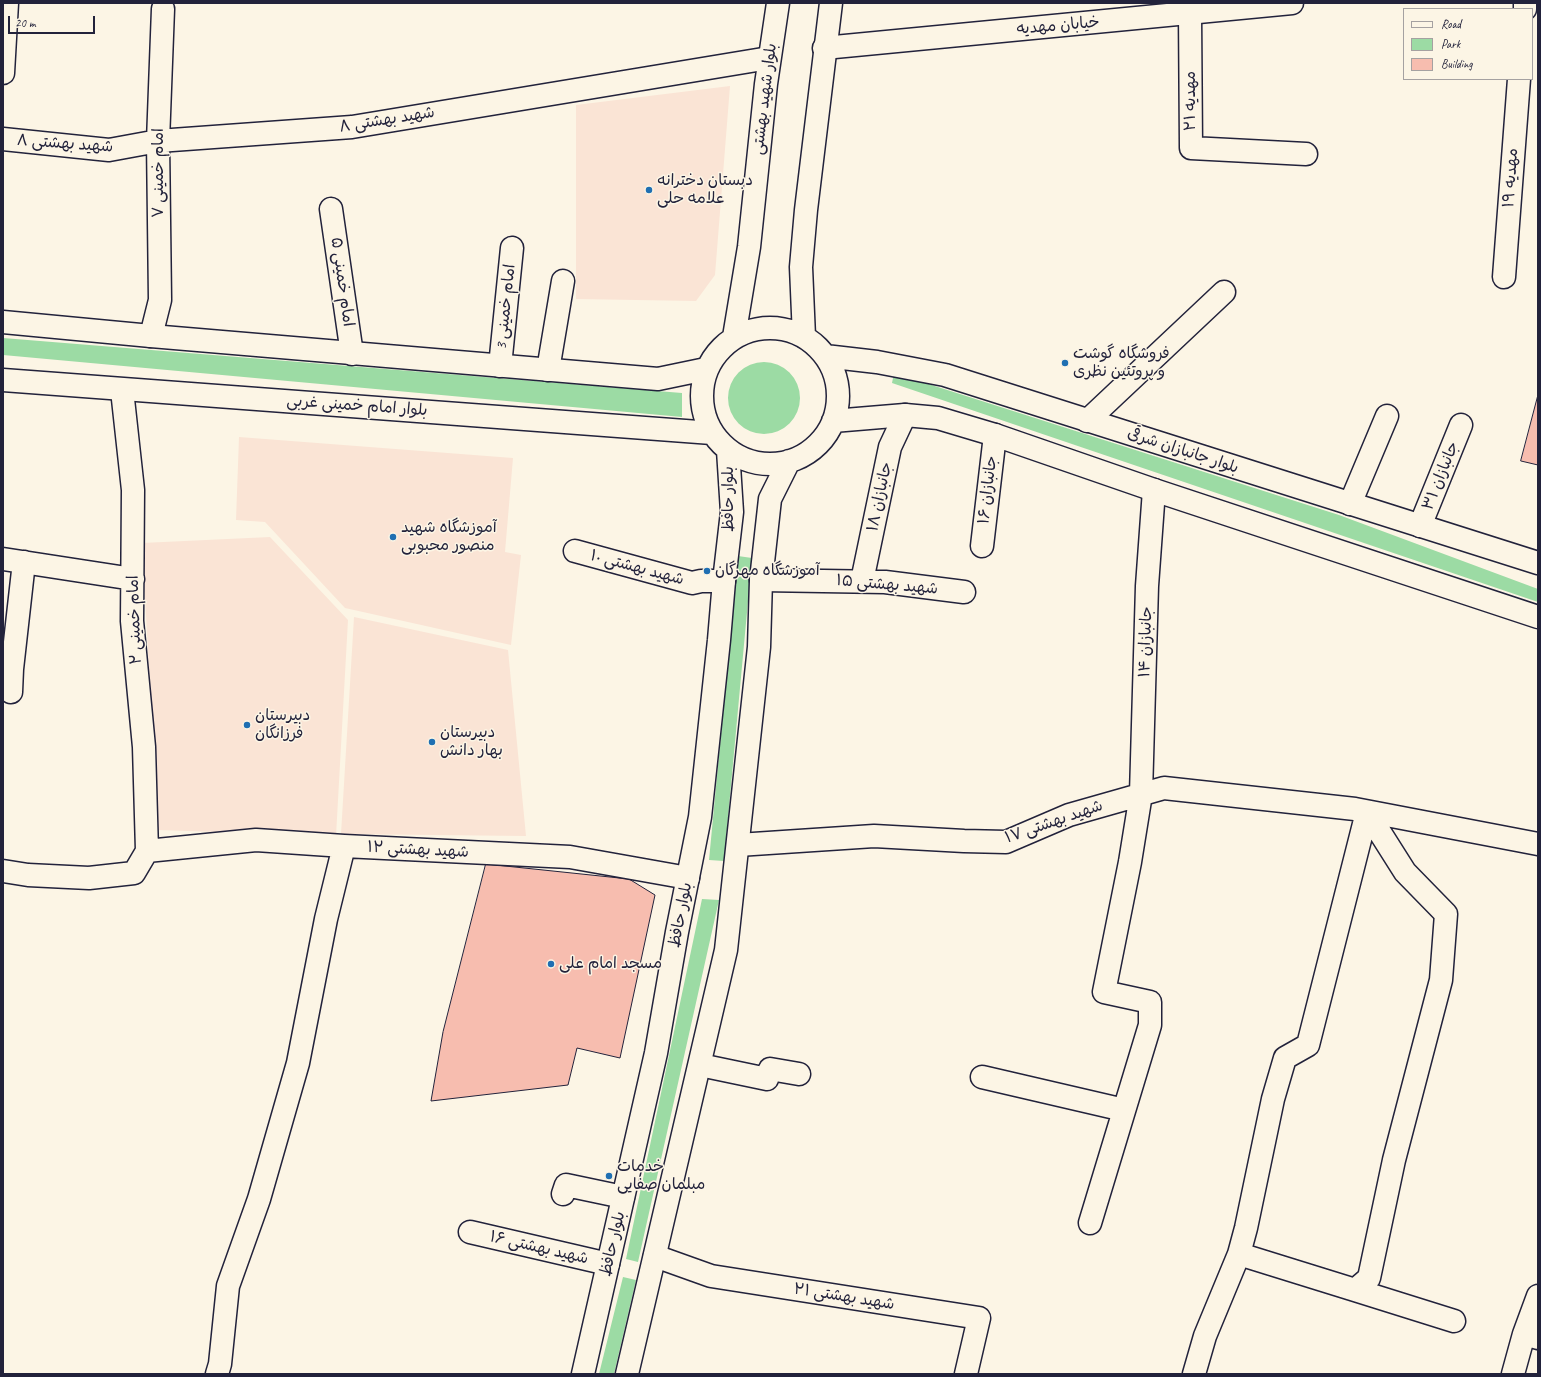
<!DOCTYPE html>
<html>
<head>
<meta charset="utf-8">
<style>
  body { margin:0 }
  #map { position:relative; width:1541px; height:1377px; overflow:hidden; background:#fcf5e5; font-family:Caveat,sans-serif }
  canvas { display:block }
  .frame { position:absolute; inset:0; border:4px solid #22223b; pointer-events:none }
  .legend { position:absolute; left:1403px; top:8px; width:130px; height:72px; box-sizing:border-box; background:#fcf5e5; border:1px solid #a5a1a1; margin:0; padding:5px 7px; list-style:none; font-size:12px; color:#22223b }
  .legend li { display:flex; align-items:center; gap:8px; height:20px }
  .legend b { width:20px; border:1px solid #a5a1a1 }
  .scale { position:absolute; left:8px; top:16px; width:87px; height:18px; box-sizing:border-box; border:2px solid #22223b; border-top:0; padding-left:5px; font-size:12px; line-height:14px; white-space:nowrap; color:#22223b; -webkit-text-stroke:3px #fcf5e5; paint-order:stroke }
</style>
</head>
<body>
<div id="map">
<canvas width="1541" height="1377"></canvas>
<div class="frame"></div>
<ul class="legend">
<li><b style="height:5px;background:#fcf5e5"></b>Road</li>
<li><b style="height:11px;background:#9cdba4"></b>Park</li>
<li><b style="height:11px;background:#f7bdaf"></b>Building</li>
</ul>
<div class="scale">20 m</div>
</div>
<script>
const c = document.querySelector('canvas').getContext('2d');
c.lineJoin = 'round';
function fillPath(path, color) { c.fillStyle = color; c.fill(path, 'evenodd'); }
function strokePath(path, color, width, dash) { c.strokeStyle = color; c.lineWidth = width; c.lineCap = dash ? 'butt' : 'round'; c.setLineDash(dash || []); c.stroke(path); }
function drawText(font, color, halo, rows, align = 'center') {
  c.font = font + ' Caveat,"Playpen Sans Arabic",sans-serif'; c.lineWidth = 3; c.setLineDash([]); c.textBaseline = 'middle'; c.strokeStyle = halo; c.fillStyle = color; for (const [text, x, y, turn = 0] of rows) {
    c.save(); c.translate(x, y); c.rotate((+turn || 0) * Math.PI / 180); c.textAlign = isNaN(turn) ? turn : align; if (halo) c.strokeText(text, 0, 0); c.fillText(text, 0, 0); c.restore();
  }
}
fillPath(new Path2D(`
  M 730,86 L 715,275 L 696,301 L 576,299 L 576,105 Z
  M 239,437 L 513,458 L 505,552 L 521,555 L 511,645 L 345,608 L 265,522 L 236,520 Z
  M 270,537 L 348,620 L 336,836 L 158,830 L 142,543 Z
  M 354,617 L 508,650 L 526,836 L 341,834 Z`), '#fae4d5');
fillPath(new Path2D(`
  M 3,338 L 682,393 L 682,417 L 3,355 Z
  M728 398a36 36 0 1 1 72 0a36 36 0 1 1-72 0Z
  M 894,373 L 1339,515 L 1538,589 L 1538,602 L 892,383 Z
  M 738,556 L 752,558 L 724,861 L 709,860 Z
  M 702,899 L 719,900 L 638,1262 L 626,1259 Z
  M 623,1277 L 636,1280 L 614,1374 L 599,1374 Z`), '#9cdba4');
const building = new Path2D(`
  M 1538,395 L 1538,465 L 1521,461 Z
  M 486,864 L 629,879 L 655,895 L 620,1058 L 577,1048 L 568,1085 L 431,1101 L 443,1032 Z`);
fillPath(building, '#f7bdaf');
strokePath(building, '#22223b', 1);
const minor = new Path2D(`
  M 1525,9 L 1525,3
  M 1190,13 L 1191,148 L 1306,154
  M 3,73 L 7,3
  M 3,139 L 109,150 L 158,141 L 352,127 L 769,58
  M 331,209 L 352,354
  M 1504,277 L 1519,79
  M 151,336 L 160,300 L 158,141 L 163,9
  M 500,366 L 512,248
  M 548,370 L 563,281
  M 122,390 L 133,490 L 132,621 L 144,747 L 147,851
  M 1087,421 L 1224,292
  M 1350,504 L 1387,416
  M 1420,526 L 1461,425
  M 982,546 L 995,435
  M 575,551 L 692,583 L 701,581 L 724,581
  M 3,559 L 133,579
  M 761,580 L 885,582 L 964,592
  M 862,581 L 890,447 L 905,415
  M 11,692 L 12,669 L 24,562
  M 738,845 L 874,836 L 964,841 L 1006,842 L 1069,815 L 1164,788 L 1355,809 L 1538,844
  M 147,851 L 256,840 L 344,846 L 570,857 L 688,878
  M 3,871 L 28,875 L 89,878 L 134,873 L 147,851
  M 700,1065 L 767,1079 L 770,1069 L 799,1074
  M 982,1077 L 1124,1110
  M 563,1194 L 566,1185 L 623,1197
  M 1090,1223 L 1150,1025 L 1150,1002 L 1104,992 L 1130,862 L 1141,794 L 1147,586 L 1154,490
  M 470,1232 L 608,1264
  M 1239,1254 L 1355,1290 L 1369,1278 L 1394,1160 L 1441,980 L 1446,914 L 1405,872 L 1367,812
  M 655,1256 L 711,1276 L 979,1318 L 966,1374
  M 1355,1290 L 1454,1321
  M 1524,1334 L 1538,1296
  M 217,1374 L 220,1364 L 228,1286 L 259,1199 L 298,1063 L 326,919 L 344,846
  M 1194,1374 L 1205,1336 L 1239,1254 L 1246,1228 L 1273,1099 L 1285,1058 L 1308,1045 L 1367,812
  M 1513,1374 L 1524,1334 L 1538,1338`);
const tertiary = new Path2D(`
  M 824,48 L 1292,3`);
const secondary = new Path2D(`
  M 3,322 L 151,336 L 658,379 L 706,369
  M702 396a68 68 0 1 1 136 0a68 68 0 1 1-136 0Z
  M 734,337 L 749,247 L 766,84 L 778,3
  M 804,337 L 801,267 L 806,210 L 831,3
  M 825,356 L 877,362 L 945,375 L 1538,563
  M 3,380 L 712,433
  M 833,421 L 905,415 L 938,418 L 995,435 L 1154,490 L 1538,617
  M 583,1374 L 656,1053 L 677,932 L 700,817 L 719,640 L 724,581 L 732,512 L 728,450
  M 627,1374 L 726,950 L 759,647 L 761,580 L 770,499 L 789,461`);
strokePath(minor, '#22223b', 25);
strokePath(tertiary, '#22223b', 25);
strokePath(secondary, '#22223b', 25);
strokePath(minor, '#fcf5e5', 22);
strokePath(tertiary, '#fcf5e5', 22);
strokePath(secondary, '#fcf5e5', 22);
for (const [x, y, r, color] of [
  [649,190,4,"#1f6fb2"],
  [1065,363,4,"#1f6fb2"],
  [393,537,4,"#1f6fb2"],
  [707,571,4,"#1f6fb2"],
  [247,725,4,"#1f6fb2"],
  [432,742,4,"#1f6fb2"],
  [551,964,4,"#1f6fb2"],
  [609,1176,4,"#1f6fb2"]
]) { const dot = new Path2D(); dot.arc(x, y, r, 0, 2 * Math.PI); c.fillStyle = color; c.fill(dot); strokePath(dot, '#fcf5e5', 1.5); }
drawText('16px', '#22223b', '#fcf5e5', [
  ["خیابان مهدیه",1058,26,-5],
  ["بلوار شهید بهشتی",765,99,-83],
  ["مهدیه ۲۱",1191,101,-90],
  ["شهید بهشتی ۸",387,120,-9],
  ["شهید بهشتی ۸",65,144,4],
  ["امام خمینی ۷",159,173,-90],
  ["مهدیه ۱۹",1511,178,-86],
  ["امام خمینی ۵",342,282,82],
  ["امام خمینی 3",506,307,-84],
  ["بلوار امام خمینی غربی",357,406,4],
  ["بلوار جانبازان شرقی",1183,451,18],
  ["جانبازان ۳۱",1441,476,-68],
  ["جانبازان ۱۶",988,490,-83],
  ["جانبازان ۱۸",880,497,-78],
  ["بلوار حافظ",729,499,-90],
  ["شهید بهشتی ۱۰",637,568,15],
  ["شهید بهشتی ۱۵",887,585,5],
  ["امام خمینی ۲",135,620,-92],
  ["جانبازان ۱۴",1146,642,-88],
  ["شهید بهشتی ۱۷",1054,822,-19],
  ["شهید بهشتی ۱۲",418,850,3],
  ["بلوار حافظ",681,915,-79],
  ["بلوار حافظ",613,1244,-77],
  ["شهید بهشتی ۱۶",539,1248,13],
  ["شهید بهشتی ۲۱",844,1297,9]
]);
drawText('16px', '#22223b', '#fcf5e5', [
  ["دبستان دخترانه",657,181],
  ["علامه حلی",657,199],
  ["فروشگاه گوشت",1073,354],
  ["و پروتئین نظری",1073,372],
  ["آموزشگاه شهید",401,528],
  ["منصور محبوبی",401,546],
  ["آموزشگاه مهرگان",715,571],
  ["دبیرستان",255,716],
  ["فرزانگان",255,734],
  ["دبیرستان",440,733],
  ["بهار دانش",440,751],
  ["مسجد امام علی",559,964],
  ["خدمات",617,1167],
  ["مبلمان صفایی",617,1185]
], 'left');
</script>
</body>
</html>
